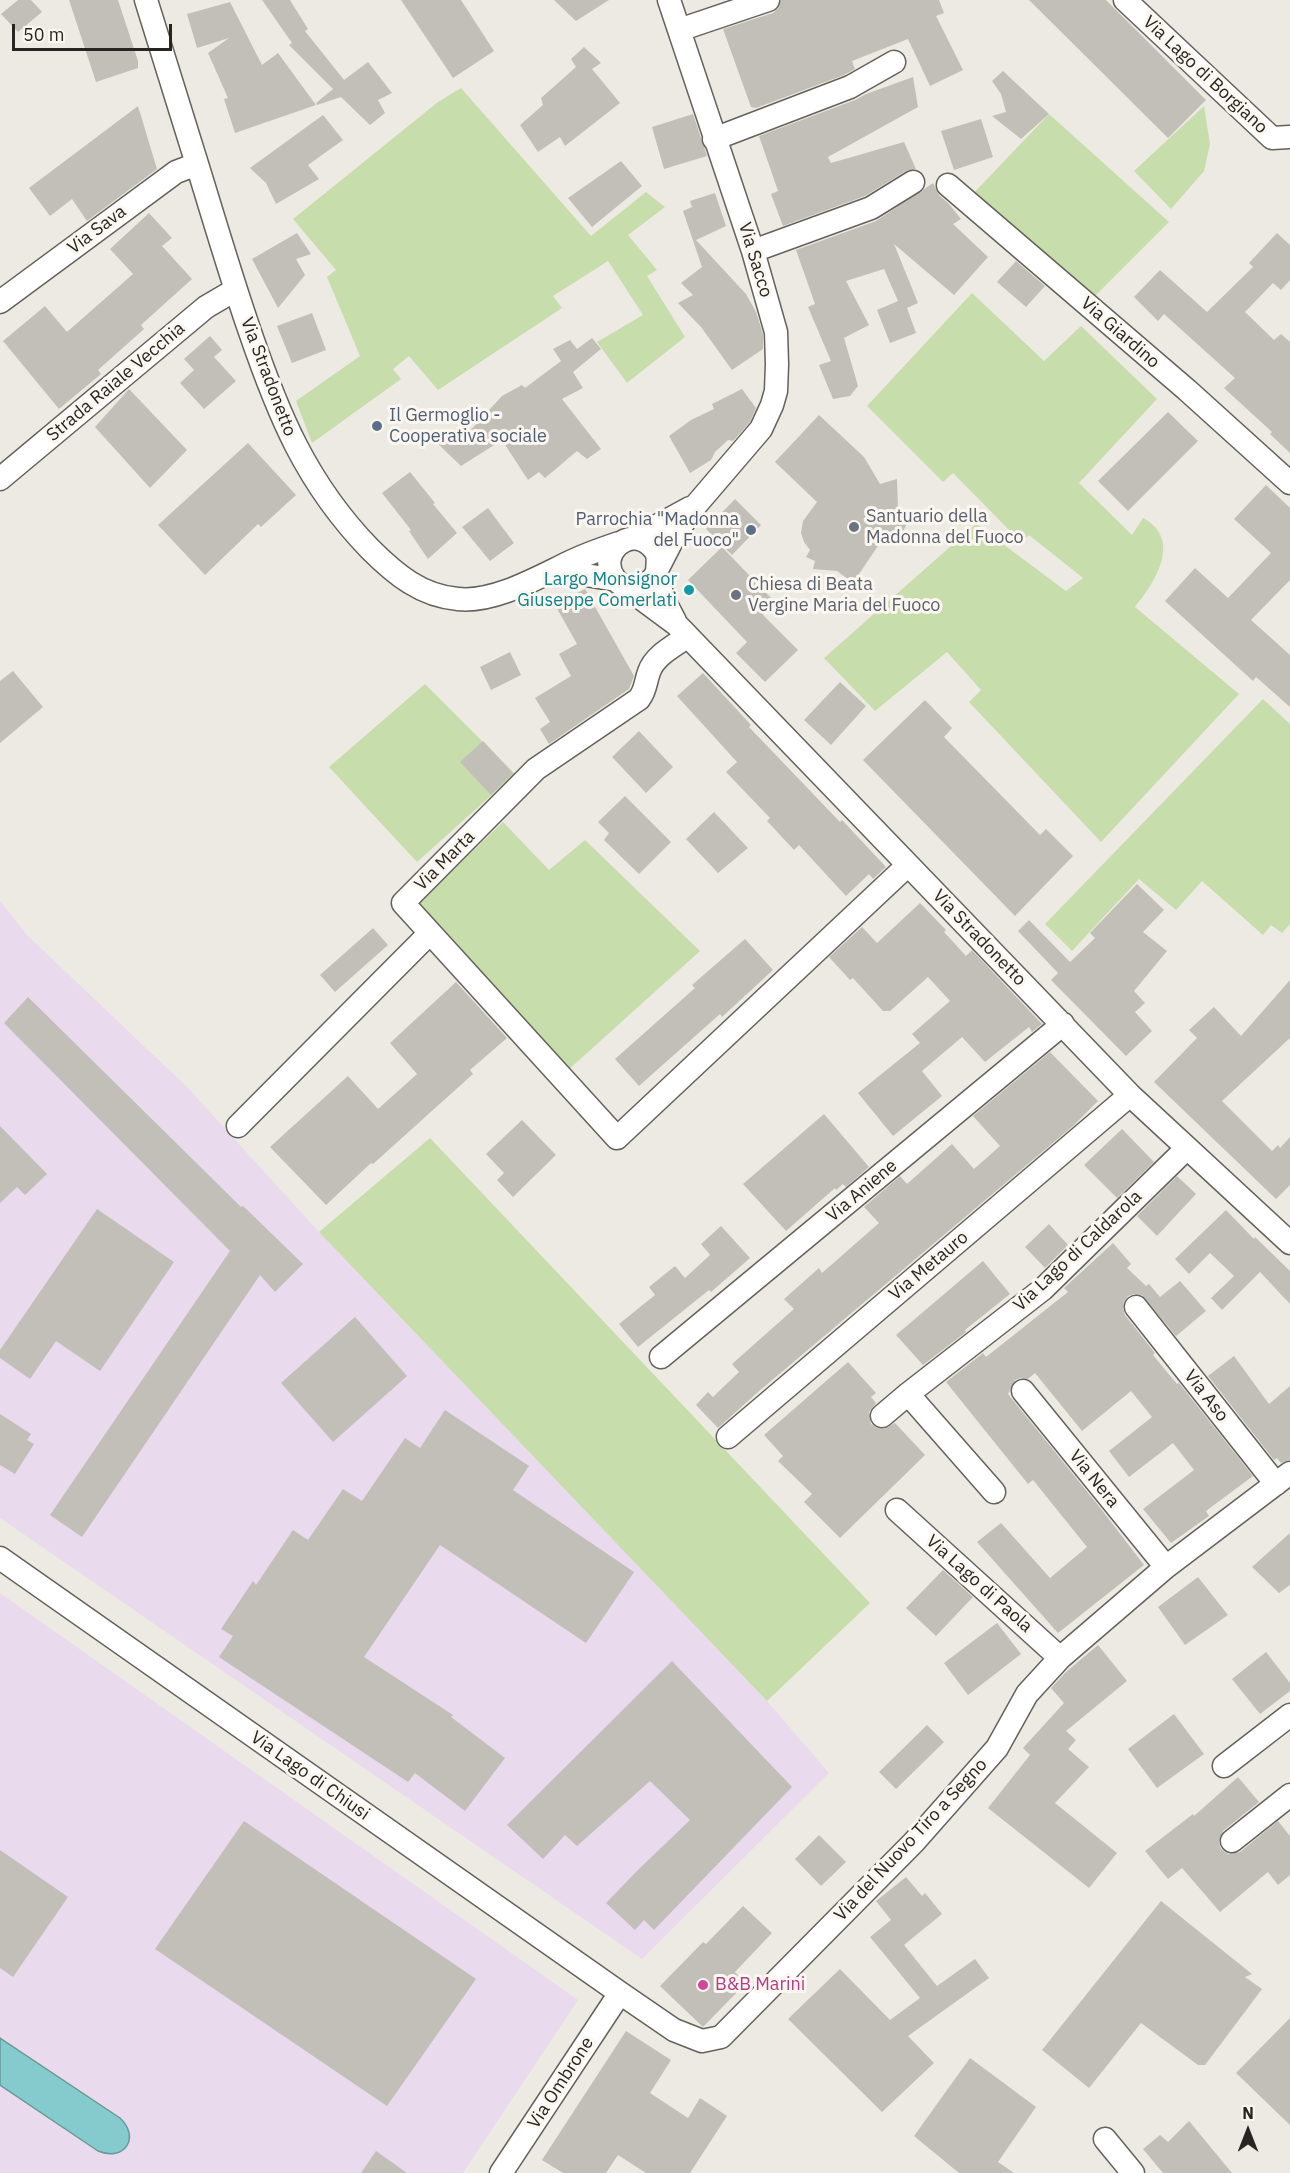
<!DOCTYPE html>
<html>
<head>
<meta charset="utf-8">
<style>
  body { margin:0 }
  #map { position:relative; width:1290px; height:2173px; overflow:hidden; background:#edeae3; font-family:"IBM Plex Sans",sans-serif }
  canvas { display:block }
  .north { position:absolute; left:1218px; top:2101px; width:60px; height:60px; -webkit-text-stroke:4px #fbf7f0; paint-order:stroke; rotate:0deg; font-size:16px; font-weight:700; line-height:24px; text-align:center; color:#262522 }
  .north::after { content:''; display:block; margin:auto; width:21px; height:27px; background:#262522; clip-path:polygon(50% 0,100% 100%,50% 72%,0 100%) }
  .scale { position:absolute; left:12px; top:24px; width:160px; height:27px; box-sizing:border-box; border:3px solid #262522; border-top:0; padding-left:8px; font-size:18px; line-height:21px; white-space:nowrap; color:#262522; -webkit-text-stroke:4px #fbf7f0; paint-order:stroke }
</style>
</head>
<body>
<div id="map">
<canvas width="1290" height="2173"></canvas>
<div class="north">N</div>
<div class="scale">50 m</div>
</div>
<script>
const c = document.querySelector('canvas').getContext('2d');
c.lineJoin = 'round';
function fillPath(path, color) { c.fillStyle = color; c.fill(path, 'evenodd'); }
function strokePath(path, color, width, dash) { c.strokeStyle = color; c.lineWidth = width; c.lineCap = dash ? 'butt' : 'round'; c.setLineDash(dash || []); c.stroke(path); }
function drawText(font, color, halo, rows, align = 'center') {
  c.font = font + ' "IBM Plex Sans",sans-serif'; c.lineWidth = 6; c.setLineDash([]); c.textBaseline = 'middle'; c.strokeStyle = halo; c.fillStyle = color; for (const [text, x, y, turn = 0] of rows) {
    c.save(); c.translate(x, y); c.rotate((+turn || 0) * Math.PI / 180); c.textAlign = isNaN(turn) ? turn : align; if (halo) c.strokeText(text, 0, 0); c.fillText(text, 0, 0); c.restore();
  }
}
fillPath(new Path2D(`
  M 0,901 L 27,935 L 187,1087 L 319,1232 L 767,1701 L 829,1773 L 642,1959 L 0,1518 Z
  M 0,1593 L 578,2000 L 463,2173 L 0,2173 Z`), '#e9daed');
fillPath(new Path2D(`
  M 461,88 L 591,236 L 646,192 L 665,207 L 628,235 L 657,270 L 647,276 L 685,337 L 627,383 L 597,342 L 643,315 L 608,261 L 553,296 L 562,308 L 438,390 L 409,356 L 393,369 L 401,379 L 312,443 L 296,401 L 360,356 L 327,277 L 336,270 L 293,219 L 438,102 Z
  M 1204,106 L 1210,144 L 1204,171 L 1171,209 L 1134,171 Z
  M 1049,114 L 1169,222 L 1090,301 L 971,196 Z
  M 972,293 L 1044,361 L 1081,326 L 1157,399 L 1079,483 L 1132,535 L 1143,518 C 1183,540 1155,582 1135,607 L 1239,694 L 1101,842 L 969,702 L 981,690 L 947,652 L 875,711 L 824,658 L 976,524 L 1066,591 L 1083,578 L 1029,535 L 1021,542 L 953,473 L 943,482 L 867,406 Z
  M 425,684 L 515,774 L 417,862 L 329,767 Z
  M 1263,699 L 1290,724 L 1290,924 L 1282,933 L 1271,925 L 1263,935 L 1202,881 L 1176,910 L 1139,879 L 1072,951 L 1045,924 Z
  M 503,822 L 549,870 L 585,840 L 700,951 L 566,1072 L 416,905 Z
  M 430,1138 L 870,1603 L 767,1701 L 319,1232 Z`), '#c7ddac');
const water = new Path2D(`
  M 0,2038 L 120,2118 C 141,2138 124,2162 98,2151 L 0,2085 Z`);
fillPath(water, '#85cbce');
strokePath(water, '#68999a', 1.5);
fillPath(new Path2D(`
  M 18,0 L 31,0 L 42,12 L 18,32 L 1,14 Z
  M 69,0 L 118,0 L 138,61 L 138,68 L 96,82 Z
  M 262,0 L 290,0 L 308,29 L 305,31 L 344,80 L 368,62 L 392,93 L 378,100 L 385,113 L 370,125 L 341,97 L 317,105 L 316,103 L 333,89 L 289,45 L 292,43 Z
  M 401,0 L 461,0 L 494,51 L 453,78 Z
  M 554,0 L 609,0 L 576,21 Z
  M 781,0 L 939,0 L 944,13 L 936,16 L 963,70 L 930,86 L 908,39 L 852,61 L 855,69 L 844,75 L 756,108 L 751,107 L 723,29 L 773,13 L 778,8 Z
  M 1029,0 L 1106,0 L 1206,100 L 1168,138 Z
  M 230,2 L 262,65 L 278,53 L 316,105 L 235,133 L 224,99 L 228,98 L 208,53 L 229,38 L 197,48 L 187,14 Z
  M 584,47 L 601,63 L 592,69 L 620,103 L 565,146 L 560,137 L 538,152 L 520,125 L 543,105 L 541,98 L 576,67 L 571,59 Z
  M 1003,71 L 1049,114 L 1021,139 L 992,116 L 1006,112 L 1001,94 L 992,81 Z
  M 913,77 L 918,107 L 828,157 L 831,163 L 904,142 L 916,169 L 906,171 L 865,196 L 783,226 L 771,194 L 778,191 L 759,136 L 855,100 L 866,94 Z
  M 138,106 L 157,169 L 87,221 L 72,199 L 50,216 L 29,188 Z
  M 693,114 L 707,156 L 664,169 L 652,127 Z
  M 323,115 L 343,140 L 308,165 L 319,179 L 276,204 L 266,183 L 250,168 Z
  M 981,119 L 993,157 L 954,170 L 941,131 Z
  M 621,161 L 642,186 L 592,227 L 568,198 Z
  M 933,183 L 939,195 L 949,204 L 961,219 L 953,224 L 988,257 L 954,295 L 894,244 L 918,303 L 907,308 L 916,333 L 890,343 L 877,310 L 898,301 L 884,269 L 846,281 L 869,325 L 844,338 L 858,386 L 850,396 L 833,399 L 819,365 L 831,361 L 808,307 L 815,304 L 796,250 L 876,221 Z
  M 715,193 L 726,226 L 696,240 L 746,294 L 756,312 L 763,334 L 763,349 L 732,370 L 701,327 L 678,303 L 693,295 L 681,283 L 702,267 L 683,211 L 692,207 L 690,201 Z
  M 149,213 L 172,238 L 162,246 L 192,279 L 141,325 L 144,329 L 98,370 L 101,374 L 59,409 L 3,341 L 45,306 L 67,332 L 133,274 L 110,249 Z
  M 297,233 L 311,254 L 296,259 L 305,275 L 278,308 L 252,259 Z
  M 1277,233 L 1290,245 L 1290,280 L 1281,290 L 1273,283 L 1245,312 L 1274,340 L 1281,334 L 1290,342 L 1290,453 L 1270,434 L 1272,432 L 1224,388 L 1235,378 L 1164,314 L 1158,321 L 1134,297 L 1160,270 L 1207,312 L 1253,267 L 1249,263 Z
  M 1016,261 L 1045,286 L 1026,307 L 997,282 Z
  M 312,313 L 326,350 L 292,363 L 277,326 Z
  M 210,336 L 222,350 L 214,357 L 236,381 L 204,409 L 180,383 L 194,370 L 184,359 Z
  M 592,338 L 601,349 L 573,372 L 583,388 L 562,399 L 601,449 L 587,459 L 577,451 L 545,478 L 539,472 L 528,480 L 502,440 L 461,466 L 434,440 L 463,426 L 468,433 L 502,396 L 522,385 L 525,388 L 561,361 L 553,349 L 570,340 L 577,349 Z
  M 129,389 L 187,450 L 150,488 L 95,427 Z
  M 742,389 L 756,408 L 750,422 L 733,441 L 728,440 L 715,452 L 711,460 L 690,473 L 669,436 L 691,420 L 714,409 L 712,404 Z
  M 1168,412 L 1198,441 L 1128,511 L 1098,481 Z
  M 819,415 L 864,457 L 880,484 L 897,479 L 898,510 L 912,512 L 897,545 L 886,534 L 853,583 L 837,571 L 813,569 L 815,561 L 806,557 L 810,550 L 804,542 L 801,533 L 803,521 L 817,502 L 775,462 Z
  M 248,443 L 296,495 L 261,527 L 258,524 L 205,575 L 158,525 Z
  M 410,472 L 435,503 L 433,504 L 457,533 L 428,559 L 409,531 L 411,530 L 382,493 Z
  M 1266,485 L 1290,508 L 1290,580 L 1251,620 L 1290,655 L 1290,707 L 1256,677 L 1253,681 L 1165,601 L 1195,568 L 1228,598 L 1271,553 L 1234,519 Z
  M 735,499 L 761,525 L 732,555 L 706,529 Z
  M 488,508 L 514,543 L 490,561 L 462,527 Z
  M 722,547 L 776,603 L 763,615 L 798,650 L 765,682 L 736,653 L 747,642 L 688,580 Z
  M 585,589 L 634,676 L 629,689 L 549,744 L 540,729 L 550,722 L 535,698 L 571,676 L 559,654 L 577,644 L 555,605 Z
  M 510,652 L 521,675 L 491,690 L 480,667 Z
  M 13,671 L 43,707 L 0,743 L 0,681 Z
  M 703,673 L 751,725 L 749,727 L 840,822 L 842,820 L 886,867 L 873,879 L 869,874 L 846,896 L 799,845 L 794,850 L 767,821 L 770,818 L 726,772 L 737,762 L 677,696 Z
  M 840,682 L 866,706 L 831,745 L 804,720 Z
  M 925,700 L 952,728 L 944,737 L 1040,835 L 1046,829 L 1073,856 L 1015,916 L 863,760 Z
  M 639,731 L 673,767 L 646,793 L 612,757 Z
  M 483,741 L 513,773 L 491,795 L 460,762 Z
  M 625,796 L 671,842 L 639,874 L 604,840 L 609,833 L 598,822 Z
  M 714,812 L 748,848 L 718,873 L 686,839 Z
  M 1137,884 L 1164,910 L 1143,932 L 1167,951 L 1134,991 L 1145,1003 L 1135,1012 L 1152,1031 L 1126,1056 L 1051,980 L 1058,973 L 1018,931 L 1029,920 L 1070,962 L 1095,938 L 1090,933 Z
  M 920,903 L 946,930 L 944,932 L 966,956 L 972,950 L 1042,1024 L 1032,1032 L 1029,1027 L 985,1062 L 962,1037 L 922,1071 L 942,1096 L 893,1136 L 858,1093 L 920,1043 L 912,1034 L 950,1001 L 928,977 L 890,1011 L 883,1011 L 853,978 L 850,980 L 829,957 L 862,927 L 877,943 Z
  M 373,928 L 388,945 L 335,992 L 320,975 Z
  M 745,939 L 773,970 L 722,1017 L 720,1014 L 639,1086 L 615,1059 L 695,988 L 692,985 Z
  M 1290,980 L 1290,1038 L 1222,1101 L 1272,1151 L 1278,1145 L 1280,1148 L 1290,1137 L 1290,1185 L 1276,1199 L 1154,1082 L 1197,1038 L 1189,1030 L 1214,1007 L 1241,1036 Z
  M 456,982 L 507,1038 L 470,1070 L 473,1074 L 373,1164 L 371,1163 L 326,1205 L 270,1147 L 348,1076 L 378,1109 L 417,1074 L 390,1043 Z
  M 28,997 L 241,1207 L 243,1206 L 303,1264 L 275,1292 L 260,1275 L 82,1537 L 50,1515 L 230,1251 L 4,1023 Z
  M 1050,1052 L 1098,1101 L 1073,1126 L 758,1392 L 718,1428 L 696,1405 L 708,1392 L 713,1397 L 739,1372 L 732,1364 L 794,1309 L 784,1299 L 819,1268 L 822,1273 L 879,1223 L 864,1207 L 900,1176 L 907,1184 L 952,1144 L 974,1169 L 1000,1146 L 973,1116 Z
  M 824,1114 L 869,1167 L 846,1187 L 843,1184 L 836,1190 L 835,1188 L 786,1231 L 743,1184 Z
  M 522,1120 L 556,1155 L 513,1197 L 497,1180 L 504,1173 L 486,1154 Z
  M 0,1126 L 47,1174 L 25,1195 L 17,1187 L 0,1203 Z
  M 1122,1129 L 1154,1162 L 1117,1198 L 1084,1165 Z
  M 1177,1176 L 1196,1194 L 1157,1236 L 1137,1216 Z
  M 97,1209 L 174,1262 L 100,1371 L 56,1341 L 30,1379 L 0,1358 L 0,1350 Z
  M 1226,1210 L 1254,1239 L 1255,1237 L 1290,1271 L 1290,1304 L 1260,1272 L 1222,1310 L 1211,1298 L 1234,1276 L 1210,1253 L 1189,1274 L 1175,1259 Z
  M 1049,1224 L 1068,1245 L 1045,1268 L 1025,1247 Z
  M 721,1226 L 750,1258 L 711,1292 L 709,1290 L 638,1347 L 619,1324 L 655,1295 L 649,1287 L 675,1266 L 685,1278 L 710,1255 L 701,1244 Z
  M 1113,1243 L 1131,1264 L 1127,1268 L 1146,1286 L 1149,1284 L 1160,1297 L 1180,1281 L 1206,1311 L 1176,1336 L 1142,1295 L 1135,1294 L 1128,1296 L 1124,1302 L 1123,1308 L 1125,1315 L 1155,1353 L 1153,1355 L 1177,1384 L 1179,1383 L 1253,1476 L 1206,1511 L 1209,1516 L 1171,1543 L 1143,1509 L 1194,1470 L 1173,1443 L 1129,1477 L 1109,1451 L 1152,1417 L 1131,1391 L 1082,1431 L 1035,1373 L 1028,1379 L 1021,1378 L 1015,1380 L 1008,1394 L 1098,1505 L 1144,1565 L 1058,1633 L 977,1542 L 1001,1523 L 1050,1578 L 1087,1547 L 1033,1480 L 1028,1484 L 946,1382 L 983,1353 L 986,1357 L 1068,1292 L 1064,1288 Z
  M 983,1261 L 1010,1294 L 965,1330 L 966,1332 L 923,1365 L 896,1335 Z
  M 355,1317 L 407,1376 L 333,1442 L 281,1383 Z
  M 1234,1356 L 1269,1404 L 1290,1386 L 1290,1460 L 1281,1463 L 1277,1458 L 1274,1460 L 1208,1376 Z
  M 848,1362 L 876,1393 L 871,1397 L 876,1403 L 869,1412 L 871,1424 L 877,1428 L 884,1429 L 895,1423 L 925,1455 L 840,1538 L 804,1502 L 812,1494 L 778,1461 L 783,1456 L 764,1435 Z
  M 445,1410 L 529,1466 L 513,1490 L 634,1572 L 586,1643 L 440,1545 L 364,1657 L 453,1715 L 451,1717 L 505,1758 L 465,1811 L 415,1773 L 408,1782 L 219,1657 L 233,1636 L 221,1629 L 253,1581 L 256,1585 L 293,1530 L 308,1540 L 343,1489 L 362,1501 L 405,1438 L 420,1448 Z
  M 0,1414 L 31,1434 L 27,1440 L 34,1444 L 15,1474 L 0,1465 Z
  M 1290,1533 L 1290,1585 L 1279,1593 L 1252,1567 Z
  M 943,1570 L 973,1597 L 936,1636 L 906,1608 Z
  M 1198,1577 L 1228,1615 L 1185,1645 L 1158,1607 Z
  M 997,1623 L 1021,1654 L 968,1695 L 944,1663 Z
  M 1098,1645 L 1127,1681 L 1066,1731 L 1076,1740 L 1068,1749 L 1089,1767 L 1055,1803 L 1117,1853 L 1089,1888 L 988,1808 L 1030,1755 L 1023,1748 L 1064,1703 L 1051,1688 L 1066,1672 Z
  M 1266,1652 L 1290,1683 L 1290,1691 L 1260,1714 L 1232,1679 Z
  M 672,1661 L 792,1787 L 654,1930 L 644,1920 L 635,1930 L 606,1903 L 638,1870 L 690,1820 L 650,1781 L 577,1846 L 565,1835 L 543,1859 L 507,1825 Z
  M 1174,1714 L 1204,1754 L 1157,1788 L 1128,1749 Z
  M 927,1725 L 944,1742 L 896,1789 L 879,1772 Z
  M 1238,1777 L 1259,1802 L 1223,1831 L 1219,1842 L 1221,1849 L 1228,1854 L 1240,1852 L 1278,1821 L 1290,1836 L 1290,1875 L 1278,1885 L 1268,1872 L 1220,1912 L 1182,1868 L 1168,1879 L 1145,1851 L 1193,1814 L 1194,1816 Z
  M 244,1821 L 476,1979 L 387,2106 L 155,1949 Z
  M 819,1835 L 846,1862 L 821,1886 L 795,1859 Z
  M 0,1850 L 68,1897 L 13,1977 L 0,1968 Z
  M 906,1877 L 922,1896 L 925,1893 L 942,1914 L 904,1945 L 937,1986 L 975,1959 L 989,1978 L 908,2036 L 934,2063 L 882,2112 L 788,2019 L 840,1969 L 890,2020 L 920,1998 L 870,1937 L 891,1920 L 876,1901 Z
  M 1161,1901 L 1252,1974 L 1245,1977 L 1262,1989 L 1205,2065 L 1198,2065 L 1141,2023 L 1089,2088 L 1042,2050 Z
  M 743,1906 L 772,1933 L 735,1972 L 746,1983 L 703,2027 L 660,1986 L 703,1942 L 706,1944 Z
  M 1290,2018 L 1290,2125 L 1236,2073 Z
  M 626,2031 L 671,2060 L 650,2093 L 688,2118 L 700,2098 L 727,2116 L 690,2173 L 646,2173 L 618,2155 L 606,2173 L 563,2173 L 542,2160 Z
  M 970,2058 L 1036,2107 L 998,2162 L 1014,2173 L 959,2173 L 914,2136 Z
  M 1189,2121 L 1232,2173 L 1163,2173 L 1143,2149 L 1160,2135 L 1168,2142 Z
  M 376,2151 L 407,2173 L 361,2173 Z`), '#c2bfb8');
const minor = new Path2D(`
  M 146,0 C 163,55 180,109 197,164 C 214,219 230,274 249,329 C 278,414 306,483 370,549 C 395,574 421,596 458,599 C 493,603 537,578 568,563 C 584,555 601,549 619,543
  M 1125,0 L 1272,138 L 1290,137
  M 679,30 L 768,0
  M 714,139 L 850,87 L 894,62
  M 948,185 L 1187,390 L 1290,483
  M 753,251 L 871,208 L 913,182
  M 0,302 L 176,172 L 197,164
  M 0,479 L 206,307 L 235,290
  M 635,538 L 690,508
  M 659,566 L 676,533 L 696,505 L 761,429 L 772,405 L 776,391 L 777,364 L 776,332 L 753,251 L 669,0
  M 657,573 C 648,588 627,594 615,579 C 596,555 629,525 650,545 C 661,554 657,562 657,574 C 657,578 659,584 660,587 C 663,599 669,610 675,621
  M 552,575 L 580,574 L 616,580
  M 623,585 L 677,625 L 1130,1095 L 1290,1243
  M 687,637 C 674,646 654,656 649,672 C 645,683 646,690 639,699 L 536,769 L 403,903 L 617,1138 L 908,865
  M 238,1126 L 430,933
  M 1136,1307 L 1276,1484
  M 661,1357 L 1063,1024
  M 1023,1391 L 1166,1567
  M 908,1394 L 994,1492
  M 882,1416 L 908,1394 L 1043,1289 L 1187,1148
  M 728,1437 L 1130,1095
  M 897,1510 L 1060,1658
  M 0,1558 L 620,1993 L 674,2030 L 702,2041 L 721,2037 L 914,1842 L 997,1748 L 1027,1694 L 1060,1658 L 1166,1567 L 1290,1473
  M 1224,1766 L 1290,1715
  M 1232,1841 L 1290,1795
  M 1105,2139 L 1133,2173
  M 501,2173 L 620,1993`);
strokePath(minor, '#65625c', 25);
strokePath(minor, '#fff', 22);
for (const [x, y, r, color] of [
  [377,426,6,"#5c6f8a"],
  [854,527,6,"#6b7280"],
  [751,530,6,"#5c6f8a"],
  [689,590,6,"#0f9aa8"],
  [736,595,6,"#6b7280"],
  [703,1985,6,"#d1479c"]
]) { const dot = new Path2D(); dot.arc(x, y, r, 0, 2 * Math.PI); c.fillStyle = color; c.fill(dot); strokePath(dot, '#fbf7f0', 2); }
drawText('18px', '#262522', '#fbf7f0', [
  ["Via Lago di Borgiano",1205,75,43],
  ["Via Sava",97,230,-37],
  ["Via Sacco",755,260,73],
  ["Via Giardino",1120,333,41],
  ["Via Stradonetto",268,377,69],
  ["Strada Raiale Vecchia",116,382,-40],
  ["Via Marta",445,861,-45],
  ["Via Stradonetto",979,938,46],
  ["Via Aniene",862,1191,-40],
  ["Via Lago di Caldarola",1078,1251,-43],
  ["Via Metauro",929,1266,-40],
  ["Via Aso",1206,1396,52],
  ["Via Nera",1094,1479,51],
  ["Via Lago di Paola",979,1584,42],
  ["Via Lago di Chiusi",310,1776,35],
  ["Via del Nuovo Tiro a Segno",911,1840,-47],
  ["Via Ombrone",561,2083,-57]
]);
drawText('18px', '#4e5e75', '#fbf7f0', [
  ["Il Germoglio -",389,416],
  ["Cooperativa sociale",389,437],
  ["Parrochia \"Madonna",739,520,"right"],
  ["del Fuoco\"",739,541,"right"]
], 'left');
drawText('18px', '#5b616d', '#fbf7f0', [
  ["Santuario della",866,517],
  ["Madonna del Fuoco",866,538],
  ["Chiesa di Beata",748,585],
  ["Vergine Maria del Fuoco",748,606]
], 'left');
drawText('18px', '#0d838f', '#fbf7f0', [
  ["Largo Monsignor",677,580],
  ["Giuseppe Comerlati",677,601]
], 'right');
drawText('18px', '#b23c85', '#fbf7f0', [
  ["B&B Marini",715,1985]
], 'left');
</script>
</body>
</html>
